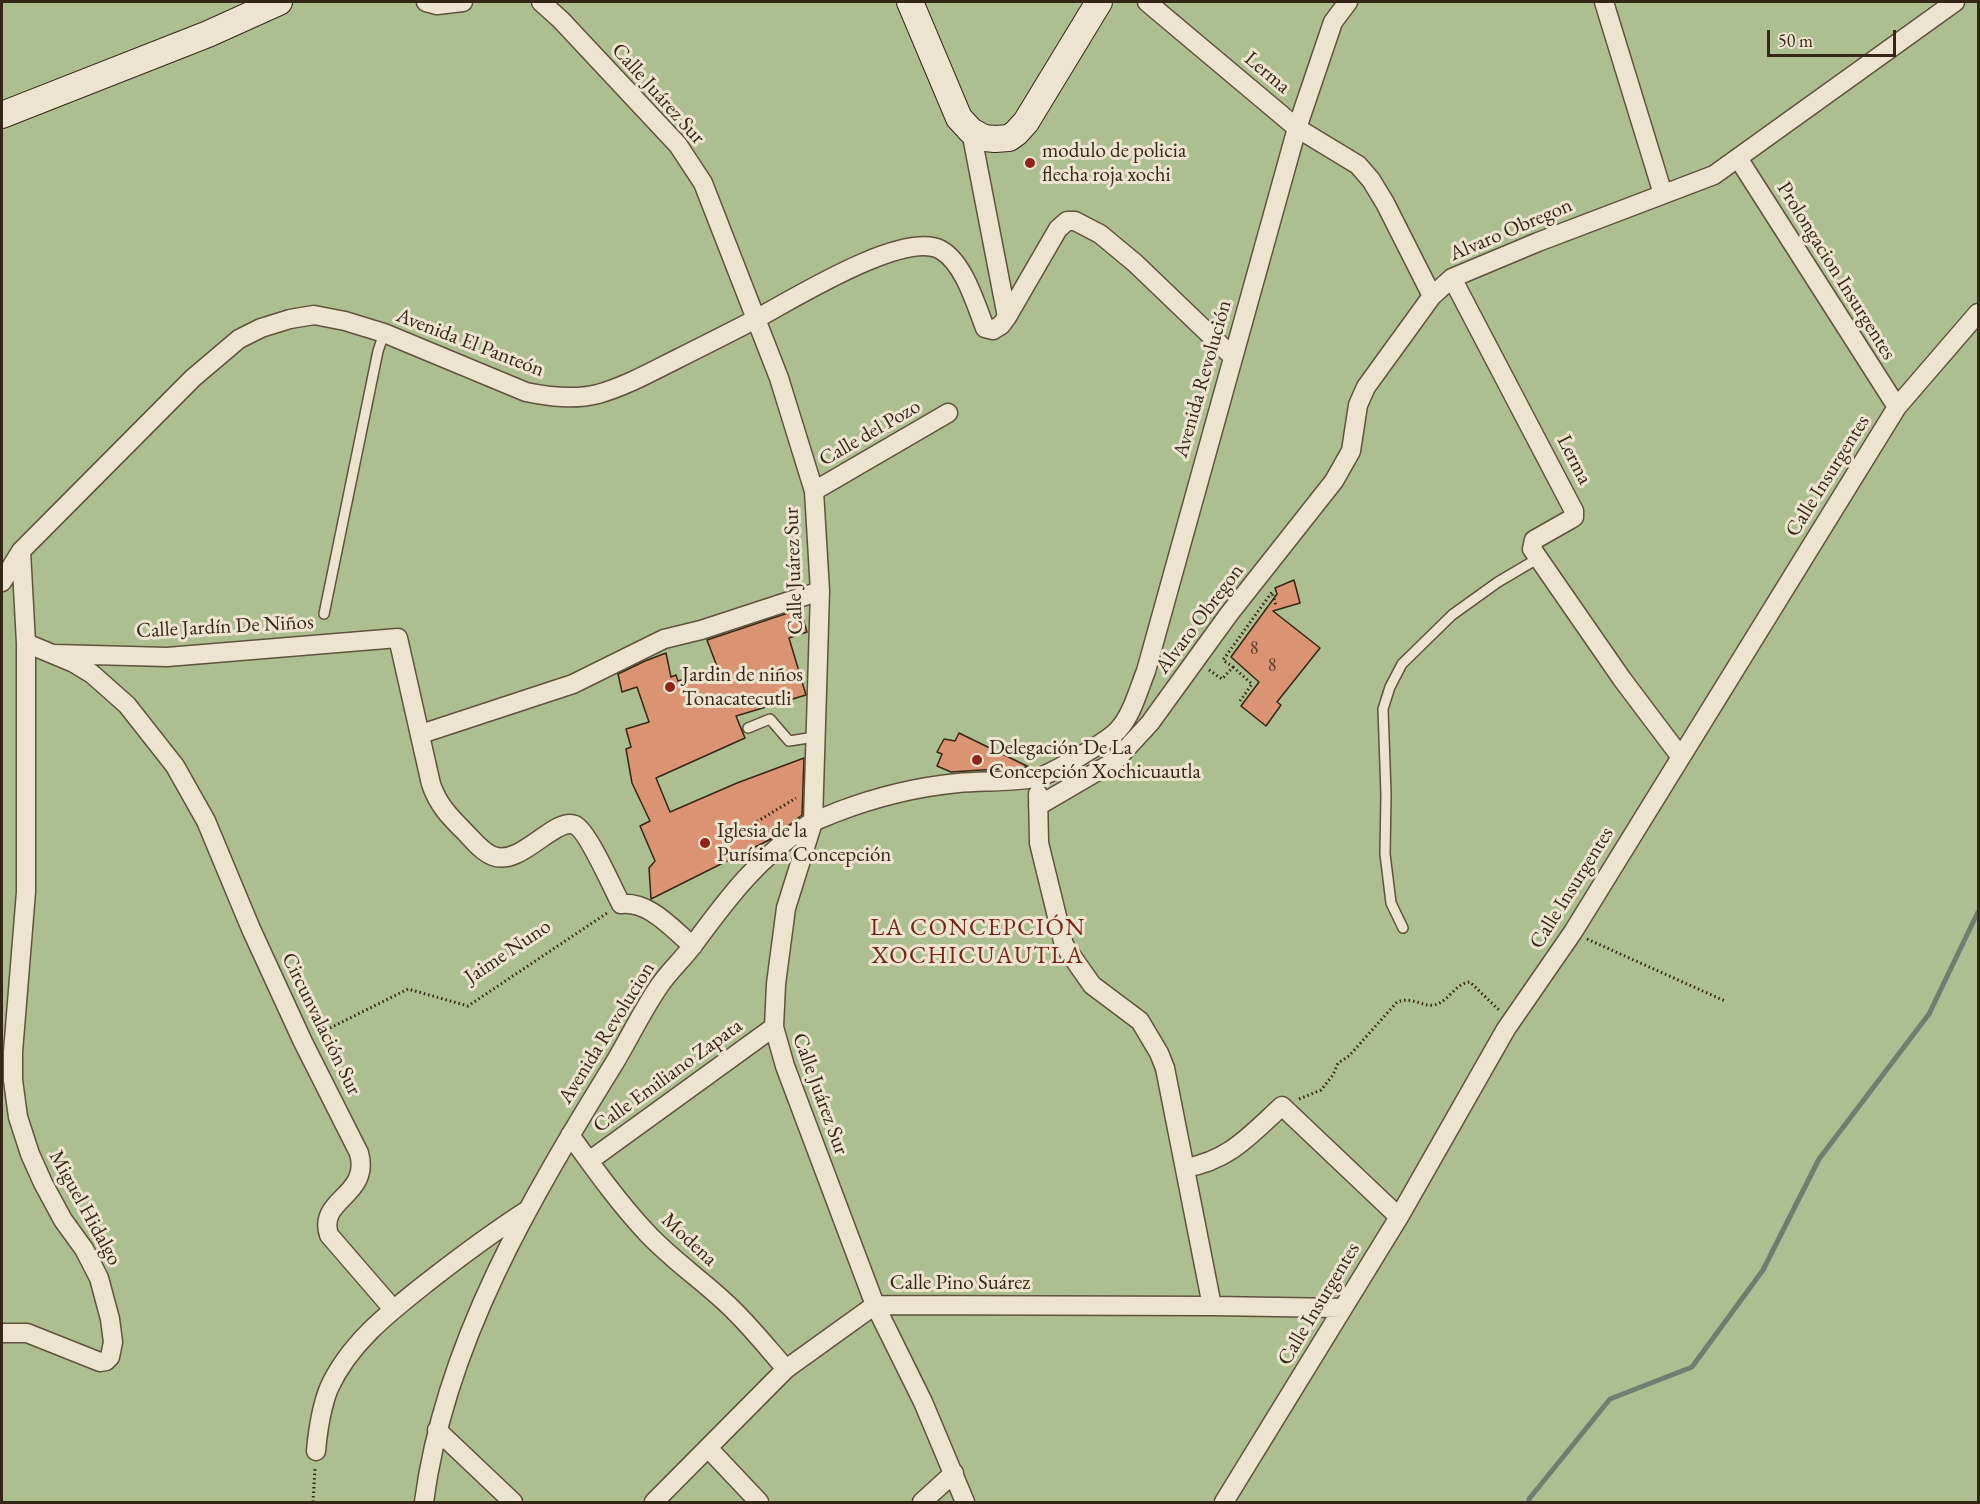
<!DOCTYPE html>
<html>
<head>
<meta charset="utf-8">
<style>
  body { margin:0 }
  #map { position:relative; width:1980px; height:1504px; overflow:hidden; background:#e1d5b3; font-family:"EB Garamond",serif }
  canvas { display:block }
  .frame { position:absolute; inset:0; border:3px solid #352615; pointer-events:none }
  .scale { position:absolute; left:1767px; top:30px; width:129px; height:27px; box-sizing:border-box; border:3px solid #352615; border-top:0; padding-left:8px; font-size:18px; line-height:21px; white-space:nowrap; color:#352615; -webkit-text-stroke:4px #ece4ce; paint-order:stroke }
</style>
</head>
<body>
<div id="map">
<canvas width="1980" height="1504"></canvas>
<div class="frame"></div>
<div class="scale">50 m</div>
</div>
<script>
const c = document.querySelector('canvas').getContext('2d');
c.lineJoin = 'round';
function fillPath(path, color) { c.fillStyle = color; c.fill(path, 'evenodd'); }
function strokePath(path, color, width, dash) { c.strokeStyle = color; c.lineWidth = width; c.lineCap = dash ? 'butt' : 'round'; c.setLineDash(dash || []); c.stroke(path); }
function drawText(font, color, halo, rows, align = 'center') {
  c.font = font + ' "EB Garamond",serif'; c.lineWidth = 6; c.setLineDash([]); c.textBaseline = 'middle'; c.strokeStyle = halo; c.fillStyle = color; for (const [text, x, y, turn = 0] of rows) {
    c.save(); c.translate(x, y); c.rotate((+turn || 0) * Math.PI / 180); c.textAlign = isNaN(turn) ? turn : align; if (halo) c.strokeText(text, 0, 0); c.fillText(text, 0, 0); c.restore();
  }
}
fillPath(new Path2D(`
  M 2,2 L 1978,2 L 1978,1502 L 2,1502 Z`), '#adbe91');
strokePath(new Path2D(`
  M 1529,1502 L 1529,1499 L 1610,1399 L 1692,1367 L 1763,1270 L 1819,1159 L 1929,1014 L 1978,912`), '#6e7e70', 5);
const building = new Path2D(`
  M 1294,580 L 1300,603 L 1273,611 L 1320,648 L 1277,702 L 1281,705 L 1266,726 L 1241,706 L 1259,682 L 1231,657 L 1277,594 L 1275,588 Z
  M 800,609 L 807,632 L 789,638 L 806,695 L 736,716 L 745,738 L 656,778 L 670,812 L 737,783 L 804,758 L 802,815 L 771,839 L 651,899 L 649,868 L 655,861 L 640,826 L 650,821 L 632,783 L 626,749 L 631,747 L 626,729 L 649,722 L 637,687 L 622,692 L 618,674 L 645,661 L 666,653 L 671,677 L 676,675 L 678,681 L 718,669 L 707,640 Z
  M 959,733 L 1029,767 L 951,772 L 937,766 L 942,754 L 937,752 L 944,739 L 955,741 Z`);
fillPath(building, '#da9373');
strokePath(building, '#352615', 1.5);
const lane = new Path2D(`
  M 324,614 L 378,351 L 384,333
  M 748,728 L 770,719 L 789,741 L 815,737
  M 1403,928 L 1391,903 L 1385,854 L 1386,794 L 1383,709 L 1390,687 L 1402,664 L 1452,615 L 1498,582 L 1537,559`);
const street = new Path2D(`
  M 426,2 L 437,5 L 463,2
  M 541,2 L 561,20 L 678,145 L 703,183 L 779,378 L 814,491 L 820,591 L 813,822 L 786,908 L 776,984 L 774,1027 L 785,1066 L 875,1305 L 923,1402 L 965,1502
  M 1147,2 L 1297,128 L 1358,165 L 1371,180 L 1385,203 L 1432,296
  M 1604,2 L 1663,194
  M 971,131 L 1007,317
  M 1738,158 L 1897,407
  M 1452,278 L 1574,511 L 1574,517 L 1571,519 L 1534,540 L 1532,549 L 1622,679 L 1680,756
  M 814,491 L 948,413
  M 2,582 L 21,551 L 193,378 L 239,339 L 261,328 L 290,319 L 314,315 L 345,321 L 384,333 L 526,392 C 550,397 574,400 598,394 C 626,386 651,372 677,359 C 703,346 729,333 754,320 C 790,301 904,229 941,250 C 964,263 976,305 985,328 L 993,330 L 1001,325 L 1007,317 L 1058,229 L 1067,221 L 1075,221 L 1100,234 L 1135,263 L 1233,357
  M 26,643 L 74,663 L 92,674 L 127,705 L 175,766 L 206,821 L 251,929 L 303,1042 L 359,1153 C 371,1196 317,1199 329,1235 L 393,1309
  M 54,654 L 167,657 L 398,638 L 431,784 C 438,805 450,817 465,832 C 473,840 482,852 493,856 C 521,867 555,816 575,825 C 588,831 613,889 621,904 C 650,901 672,929 693,946
  M 421,734 L 573,684 L 664,639 L 701,630 L 820,591
  M 1038,794 L 1039,843 L 1064,945 L 1092,985 L 1140,1021 L 1159,1053 L 1165,1068 L 1212,1306
  M 1038,806 L 1115,761 L 1150,723 L 1229,614 L 1334,481 L 1351,451 L 1358,405 L 1366,387 L 1432,296 L 1452,278 L 1538,242 L 1714,175 L 1955,2
  M 570,1135 C 594,1168 618,1202 646,1232 C 670,1258 699,1278 725,1302 C 747,1322 766,1346 786,1369
  M 589,1161 L 774,1027
  M 1185,1168 C 1230,1160 1250,1135 1282,1106 L 1399,1217
  M 2,1333 L 27,1333 L 100,1362 L 106,1361 L 110,1357 L 113,1342 L 110,1319 L 99,1278 L 84,1249 L 63,1220 L 43,1183 L 30,1154 L 18,1117 L 13,1080 L 13,1052 L 26,892 L 26,643 L 21,551
  M 437,1430 L 513,1502
  M 709,1449 L 759,1502
  M 316,1451 C 318,1429 321,1408 329,1388 C 350,1342 391,1311 429,1281 C 461,1256 492,1233 526,1211
  M 424,1502 C 445,1342 531,1198 615,1062 C 630,1037 643,1009 660,985 C 670,970 684,958 694,944 C 730,895 758,858 809,824 C 818,819 828,816 837,812 C 876,797 916,787 958,783 C 983,781 1010,782 1035,778 C 1049,776 1108,741 1118,730 C 1132,715 1138,691 1146,671 L 1297,128 L 1333,22 L 1348,2
  M 654,1502 L 786,1369 L 875,1305 L 1212,1306 L 1342,1308
  M 922,1502 L 954,1473
  M 1224,1502 L 1399,1217 L 1506,1029 L 1573,932 L 1897,407 L 1978,313`);
const secondary = new Path2D(`
  M 910,2 L 959,118 L 971,131 L 984,138 L 995,139 L 1009,138 L 1016,133 L 1026,122 L 1099,2
  M 2,115 L 208,34 L 279,2`);
strokePath(lane, '#60523c', 12);
strokePath(street, '#60523c', 21);
strokePath(secondary, '#352615', 28);
strokePath(new Path2D(`
  M 1233,667 L 1252,684 L 1240,701
  M 1209,670 L 1222,679 L 1233,667 L 1223,660 L 1272,592 L 1276,606
  M 753,824 L 796,798
  M 1587,939 L 1725,1001
  M 318,1034 L 408,989 L 468,1006 L 607,913
  M 1299,1099 L 1321,1090 L 1333,1075 L 1338,1063 L 1349,1056 L 1397,1002 C 1412,996 1422,1007 1434,1005 C 1449,1002 1455,983 1470,982 L 1500,1011
  M 313,1502 L 315,1468`), '#352615', 3, [1.5, 3]);
strokePath(lane, '#ece4ce', 9);
strokePath(street, '#ece4ce', 18);
strokePath(secondary, '#ece4ce', 26);
for (const [x, y, r, color] of [
  [1030,163,6,"#8f2418"],
  [670,687,6,"#8f2418"],
  [977,760,6,"#8f2418"],
  [705,843,6,"#8f2418"]
]) { const dot = new Path2D(); dot.arc(x, y, r, 0, 2 * Math.PI); c.fillStyle = color; c.fill(dot); strokePath(dot, '#ece4ce', 2); }
drawText('18px', '#5e412c', null, [
  ["8",1254,649],
  ["8",1272,666]
]);
drawText('21px', '#352615', '#ece4ce', [
  ["Lerma",1267,73,40],
  ["Calle Juárez Sur",658,94,48],
  ["Alvaro Obregon",1511,230,-23],
  ["Prolongacion Insurgentes",1836,271,58],
  ["Avenida El Panteón",470,343,21],
  ["Avenida Revolución",1203,379,-74],
  ["Calle del Pozo",870,433,-30],
  ["Lerma",1574,460,63],
  ["Calle Insurgentes",1828,476,-58],
  ["Calle Juárez Sur",794,571,-92],
  ["Alvaro Obregon",1200,619,-53],
  ["Calle Jardín De Niños",225,627,-3],
  ["Calle Insurgentes",1572,888,-58],
  ["Jaime Nuno",508,952,-34],
  ["Circunvalación Sur",321,1024,64],
  ["Avenida Revolucion",607,1033,-58],
  ["Calle Emiliano Zapata",668,1076,-36],
  ["Calle Juárez Sur",820,1094,70],
  ["Miguel Hidalgo",85,1208,61],
  ["Modena",689,1240,43],
  ["Calle Pino Suárez",960,1283],
  ["Calle Insurgentes",1319,1304,-59]
]);
drawText('21px', '#352615', '#ece4ce', [
  ["modulo de policia",1042,151],
  ["flecha roja xochi",1042,175],
  ["Jardin de niños",682,675],
  ["Tonacatecutli",682,699],
  ["Delegación De La",989,748],
  ["Concepción Xochicuautla",989,772],
  ["Iglesia de la",717,831],
  ["Purísima Concepción",717,855]
], 'left');
c.letterSpacing = '1.5px';
drawText('24px', '#7a1f14', '#ece4ce', [
  ["LA CONCEPCIÓN",978,928],
  ["XOCHICUAUTLA",978,956]
]);
c.letterSpacing = '0px';
</script>
</body>
</html>
